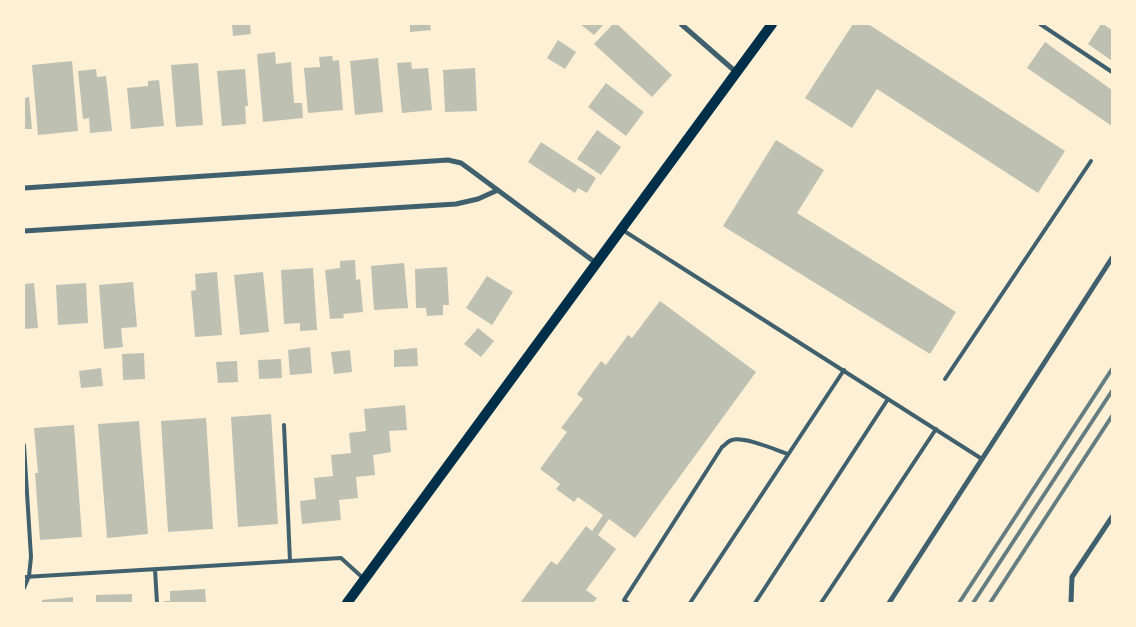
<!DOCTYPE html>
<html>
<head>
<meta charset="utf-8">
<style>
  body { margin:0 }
  #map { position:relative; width:1136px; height:627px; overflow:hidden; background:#fdf0d5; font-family:"Space Grotesk",sans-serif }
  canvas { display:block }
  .frame { position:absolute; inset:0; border:25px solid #fdf0d5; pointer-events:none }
</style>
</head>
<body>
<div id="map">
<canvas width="1136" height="627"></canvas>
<div class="frame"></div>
</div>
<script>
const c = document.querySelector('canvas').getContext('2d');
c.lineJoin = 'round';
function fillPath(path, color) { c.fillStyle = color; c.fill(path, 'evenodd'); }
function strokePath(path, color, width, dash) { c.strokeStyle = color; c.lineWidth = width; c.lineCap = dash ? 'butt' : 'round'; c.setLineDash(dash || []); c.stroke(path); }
fillPath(new Path2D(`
  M 232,24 L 250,24 L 251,34 L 233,36 Z
  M 410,24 L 430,24 L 431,30 L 410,32 Z
  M 580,24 L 604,24 L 594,35 Z
  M 613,24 L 617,24 L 672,75 L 652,97 L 594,44 Z
  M 853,24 L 868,24 L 1065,151 L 1038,193 L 877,89 L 852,128 L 805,98 Z
  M 1101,24 L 1103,24 L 1112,30 L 1112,61 L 1088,44 Z
  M 558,40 L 576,52 L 565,69 L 547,58 Z
  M 1045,42 L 1112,90 L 1112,126 L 1027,68 Z
  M 275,52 L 276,64 L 291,62 L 294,103 L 302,103 L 303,118 L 263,122 L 257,54 Z
  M 332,56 L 333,61 L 339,60 L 343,110 L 308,113 L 304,68 L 320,67 L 319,57 Z
  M 378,58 L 383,112 L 355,115 L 350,61 Z
  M 72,61 L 78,131 L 38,135 L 32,65 Z
  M 411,62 L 412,69 L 428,68 L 432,110 L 402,113 L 397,63 Z
  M 198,63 L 203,125 L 176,127 L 171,65 Z
  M 475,68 L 477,111 L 445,112 L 443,70 Z
  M 96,69 L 97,77 L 106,76 L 112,131 L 90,133 L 89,118 L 83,119 L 78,71 Z
  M 245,69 L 248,106 L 245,106 L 246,124 L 222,126 L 217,71 Z
  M 159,80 L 164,126 L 131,129 L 127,88 L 148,86 L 148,81 Z
  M 606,83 L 644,112 L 626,136 L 588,107 Z
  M 29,97 L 32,129 L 24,129 L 24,98 Z
  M 597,130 L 621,147 L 601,175 L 577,159 Z
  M 776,140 L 824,170 L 797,213 L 956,312 L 930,354 L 723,226 Z
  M 541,142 L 596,178 L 587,193 L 578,188 L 575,193 L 528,162 Z
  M 355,260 L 356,280 L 360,279 L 363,312 L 343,314 L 344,318 L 330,319 L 325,270 L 340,268 L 340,261 Z
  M 404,263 L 408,308 L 374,310 L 371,266 Z
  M 447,267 L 449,305 L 443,305 L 443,315 L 427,316 L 426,308 L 416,308 L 415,269 Z
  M 313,268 L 317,330 L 300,331 L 300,323 L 284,324 L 281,270 Z
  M 217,272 L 222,335 L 195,337 L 191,291 L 196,290 L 195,274 Z
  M 263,272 L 269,332 L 240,335 L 234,275 Z
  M 487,276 L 513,292 L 492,325 L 466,308 Z
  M 133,282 L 137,327 L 121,328 L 123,347 L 104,349 L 99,285 Z
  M 34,283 L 38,328 L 24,329 L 24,284 Z
  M 86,283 L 88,323 L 58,325 L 56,285 Z
  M 660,301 L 756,372 L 635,538 L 609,519 L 598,535 L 616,549 L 586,590 L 597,598 L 593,603 L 520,603 L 551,561 L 557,565 L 586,526 L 592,531 L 603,515 L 578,497 L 574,502 L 556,489 L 560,484 L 540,469 L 567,432 L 561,428 L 583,399 L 577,394 L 601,361 L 606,365 L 628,335 L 632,338 Z
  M 478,328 L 494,341 L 481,357 L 464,344 Z
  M 310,347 L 312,373 L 290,375 L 288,350 Z
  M 417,348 L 418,366 L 394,367 L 394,350 Z
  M 350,350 L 352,372 L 334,374 L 331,352 Z
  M 144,353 L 145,379 L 123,380 L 122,354 Z
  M 281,359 L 282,378 L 259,379 L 258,360 Z
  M 237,361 L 238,382 L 218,383 L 216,362 Z
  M 101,368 L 103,386 L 81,388 L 79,371 Z
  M 405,405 L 407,430 L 389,431 L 391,452 L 373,455 L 375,475 L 356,477 L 358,498 L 339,500 L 341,520 L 302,524 L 300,501 L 316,499 L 314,478 L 333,476 L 331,455 L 351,453 L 349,433 L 366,431 L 364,409 Z
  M 271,414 L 278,524 L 238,527 L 231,417 Z
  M 206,418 L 213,529 L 168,532 L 161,421 Z
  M 139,421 L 148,534 L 107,538 L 98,424 Z
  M 74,425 L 82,537 L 40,540 L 35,473 L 38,473 L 34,428 Z
  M 205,589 L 206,603 L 164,603 L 164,601 L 170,601 L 170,591 Z
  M 132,594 L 132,603 L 96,603 L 96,595 Z
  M 73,597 L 73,603 L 42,603 L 42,600 Z`), '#bec0b2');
strokePath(new Path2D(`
  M 1040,24 L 1112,72
  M 621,229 L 982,459
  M 945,379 L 1091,161
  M 284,425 L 290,561
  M 155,569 L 157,603
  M 24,577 L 341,558 L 363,578
  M 24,588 L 29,576 L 31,557 L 24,445
  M 628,603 L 624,600 L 722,447 C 725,445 728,441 732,440 C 744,436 776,450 788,454
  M 690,603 L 844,370
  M 755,603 L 888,399
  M 821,603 L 936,429`), '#3f606c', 4);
strokePath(new Path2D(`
  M 681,24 L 736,72
  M 24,188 L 448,160 L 461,163 L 472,171 L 596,263
  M 24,231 L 456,204 L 478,199 L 498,190
  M 889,603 L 1112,258
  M 1071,603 L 1072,577 L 1112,517`), '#3f606c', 5);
strokePath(new Path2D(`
  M 347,603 L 772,24`), '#003049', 10);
strokePath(new Path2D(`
  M 959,603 L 1112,369
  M 973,603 L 1112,391
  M 990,603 L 1112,416`), '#657d81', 4);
</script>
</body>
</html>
